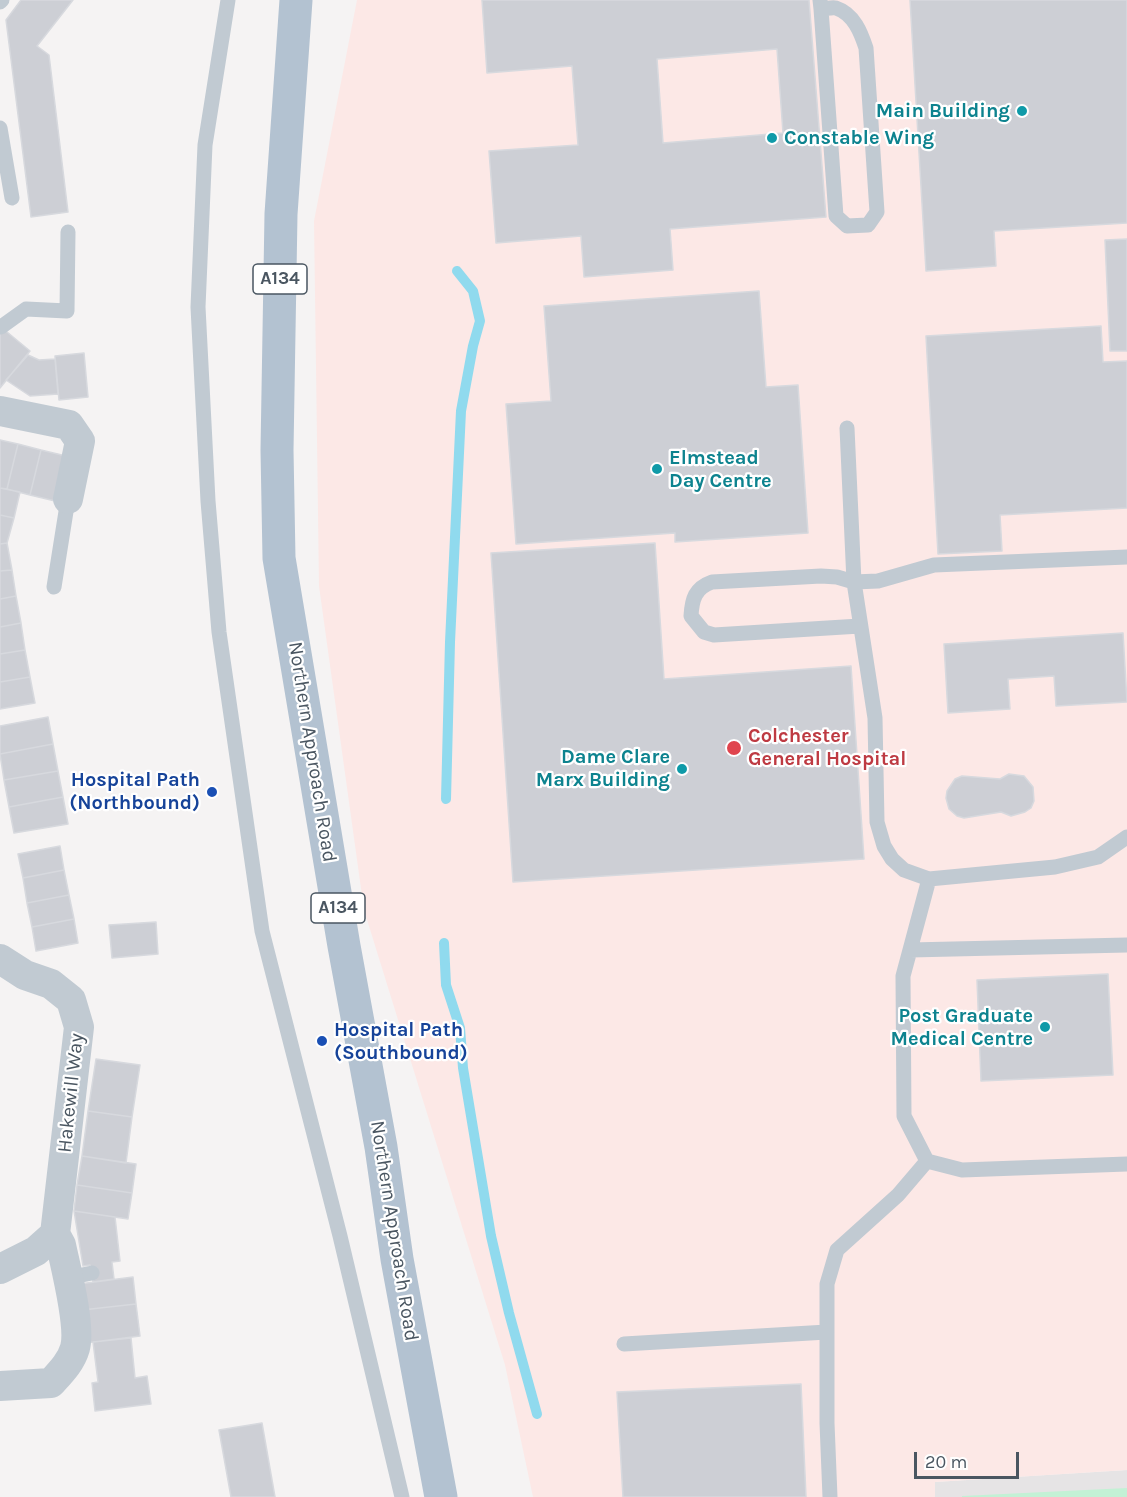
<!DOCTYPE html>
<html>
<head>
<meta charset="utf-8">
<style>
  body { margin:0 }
  #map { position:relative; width:1127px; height:1497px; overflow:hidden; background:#f5f3f3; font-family:Karla,sans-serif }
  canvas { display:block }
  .scale { position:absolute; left:914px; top:1452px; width:105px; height:27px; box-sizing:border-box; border:3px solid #4a5661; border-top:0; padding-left:8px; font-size:18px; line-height:21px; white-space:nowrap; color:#4a5661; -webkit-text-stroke:4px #fff; paint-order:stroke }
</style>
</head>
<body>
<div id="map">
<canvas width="1127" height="1497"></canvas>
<div class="scale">20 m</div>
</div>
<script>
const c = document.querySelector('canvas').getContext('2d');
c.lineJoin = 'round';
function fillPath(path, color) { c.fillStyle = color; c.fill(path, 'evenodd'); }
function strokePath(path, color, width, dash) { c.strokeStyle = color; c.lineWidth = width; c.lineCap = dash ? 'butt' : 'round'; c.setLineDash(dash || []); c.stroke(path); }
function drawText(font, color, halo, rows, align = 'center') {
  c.font = font + ' Karla,sans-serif'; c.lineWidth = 4.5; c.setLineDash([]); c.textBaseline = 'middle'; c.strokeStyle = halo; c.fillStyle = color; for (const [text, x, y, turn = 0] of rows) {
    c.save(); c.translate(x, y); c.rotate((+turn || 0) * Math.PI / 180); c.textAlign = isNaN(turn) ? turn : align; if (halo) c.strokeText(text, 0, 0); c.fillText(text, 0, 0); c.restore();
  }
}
fillPath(new Path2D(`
  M 1127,1470 L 1127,1497 L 935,1497 L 934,1482 Z`), '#e6e4e5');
fillPath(new Path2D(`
  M 357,0 L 1127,0 L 1127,1470 L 935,1482 L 935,1497 L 533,1497 L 505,1365 L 364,910 L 319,586 L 314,221 Z`), '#fce8e6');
fillPath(new Path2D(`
  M 1127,1488 L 1127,1497 L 962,1497 L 962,1496 Z`), '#c3f1d5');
strokePath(new Path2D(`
  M 446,799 L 450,642 L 461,411 L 473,346 L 480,321 L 473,291 L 457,271
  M 444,943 L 446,985 L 460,1028 L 463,1068 L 491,1236 L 509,1313 L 537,1414`), '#90daee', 10);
const building = new Path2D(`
  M 21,0 L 73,0 L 37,46 L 49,55 L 68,212 L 31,217 L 6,20 Z
  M 482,0 L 809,0 L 826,217 L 670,229 L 673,270 L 584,277 L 581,236 L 496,243 L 489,151 L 578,145 L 572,66 L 487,73 ZM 777,49 L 783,133 L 663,143 L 657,59 Z
  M 910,0 L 1127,0 L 1127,223 L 994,231 L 996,266 L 926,271 Z
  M 1127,239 L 1127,351 L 1110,351 L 1105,240 Z
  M 759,291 L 766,387 L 798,385 L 808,533 L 675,542 L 675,533 L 516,544 L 506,404 L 551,401 L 544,306 Z
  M 1101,326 L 1103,362 L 1127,361 L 1127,508 L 1000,515 L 1002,551 L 938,554 L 926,336 Z
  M 1,327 L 30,351 L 0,388 L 0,329 Z
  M 84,353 L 88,397 L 59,400 L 55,356 Z
  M 28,355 L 39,360 L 55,359 L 58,394 L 30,396 L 6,380 Z
  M 0,440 L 18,444 L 7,489 L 0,488 Z
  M 18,444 L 41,450 L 30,495 L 7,489 Z
  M 41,450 L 66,456 L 55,501 L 30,495 Z
  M 0,488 L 20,492 L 14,518 L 0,515 Z
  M 0,515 L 14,518 L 7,543 L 0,544 Z
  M 7,543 L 12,570 L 0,571 L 0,544 Z
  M 655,543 L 664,679 L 851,666 L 864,859 L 513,882 L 491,553 Z
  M 12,570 L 16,596 L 0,599 L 0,571 Z
  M 16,596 L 21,623 L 0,627 L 0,599 Z
  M 21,623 L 25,650 L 0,654 L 0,627 Z
  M 1123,633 L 1127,702 L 1056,706 L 1054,676 L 1008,679 L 1010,709 L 948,713 L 944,644 Z
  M 25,650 L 30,677 L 0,682 L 0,654 Z
  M 30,677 L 35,703 L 0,709 L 0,682 Z
  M 48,717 L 53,744 L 0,754 L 0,726 Z
  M 53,744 L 58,771 L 4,780 L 0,754 Z
  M 58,771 L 63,797 L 9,807 L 4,780 Z
  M 1009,774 L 1024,776 L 1033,787 L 1034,801 L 1031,808 L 1025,812 L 1011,816 L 1001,812 L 964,818 L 957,816 L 949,809 L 946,798 L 947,791 L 955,779 L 962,776 L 1000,779 Z
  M 63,797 L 68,824 L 14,833 L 9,807 Z
  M 60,846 L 64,870 L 23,878 L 18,854 Z
  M 64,870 L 69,895 L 27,903 L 23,878 Z
  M 69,895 L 74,919 L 32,927 L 27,903 Z
  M 74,919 L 78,943 L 36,951 L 32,927 Z
  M 156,922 L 158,954 L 112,958 L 109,925 Z
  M 1108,974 L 1113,1075 L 981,1081 L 977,980 Z
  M 96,1059 L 140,1065 L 132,1117 L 88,1111 Z
  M 88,1111 L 132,1117 L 126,1163 L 82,1156 Z
  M 82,1156 L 136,1164 L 132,1193 L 77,1185 Z
  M 77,1185 L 132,1193 L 128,1219 L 74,1211 Z
  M 74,1211 L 115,1217 L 120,1261 L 112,1262 L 114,1279 L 93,1282 L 90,1265 L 83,1266 Z
  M 133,1277 L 136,1304 L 82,1310 L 79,1284 Z
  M 136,1304 L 140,1336 L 86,1343 L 82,1310 Z
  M 131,1338 L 135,1378 L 147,1376 L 151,1404 L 95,1411 L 92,1383 L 98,1382 L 93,1342 Z
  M 801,1384 L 806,1497 L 623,1497 L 617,1392 Z
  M 262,1423 L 275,1497 L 231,1497 L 219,1430 Z`);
fillPath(building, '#cdcfd5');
strokePath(building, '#d7d9de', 1.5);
strokePath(new Path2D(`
  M 228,0 L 205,145 L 198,307 L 208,501 L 219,632 L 262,931 L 340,1236 L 402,1497
  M 820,0 L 821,9 L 836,216 L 847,226 L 868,225 L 877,212 L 866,48 C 861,33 854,14 836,8 C 832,7 825,9 821,9
  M 0,2 L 2,0
  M 0,128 L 12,198
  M 1,327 L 26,309 L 67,311 L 68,232
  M 847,428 L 854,582 L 875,718 L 877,822 L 884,846 L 892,859 L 904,870 L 929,879 L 1055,867 L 1098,857 L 1127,837
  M 54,587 L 68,499
  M 860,626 L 714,635 L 704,632 L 691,616 C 692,599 695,588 712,582 L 821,576 L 837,577 L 854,582 L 878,581 L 934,565 L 1127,557
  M 910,950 L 929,879
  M 927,1161 L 962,1170 L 1127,1164
  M 67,1278 L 92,1273
  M 624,1344 L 827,1332
  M 830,1497 L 827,1423 L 827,1284 L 837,1250 L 898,1195 L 927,1161 L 904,1116 L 903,976 L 910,950 L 1127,945`), '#c1cad2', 15);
strokePath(new Path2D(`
  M 0,411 L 69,425 L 80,441 L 68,499
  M 0,959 L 25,975 L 51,984 L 71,1000 L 79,1027 L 55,1234 L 61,1245 C 66,1269 81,1326 75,1348 C 71,1362 61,1372 51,1383 L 0,1386
  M 0,1269 L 36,1251 L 55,1234`), '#c1cad2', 30);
strokePath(new Path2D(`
  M 296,0 L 281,214 L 277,450 L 279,558 L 344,946 L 381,1147 L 397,1259 L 441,1497`), '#b3c2d1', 33);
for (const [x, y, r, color] of [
  [1022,111,6,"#0f9aa8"],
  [772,138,6,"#0f9aa8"],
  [657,469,6,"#0f9aa8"],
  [734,748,8,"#e0444e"],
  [682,769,6,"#0f9aa8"],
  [212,792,6,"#1a4fb4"],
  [1045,1027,6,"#0f9aa8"],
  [322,1041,6,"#1a4fb4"]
]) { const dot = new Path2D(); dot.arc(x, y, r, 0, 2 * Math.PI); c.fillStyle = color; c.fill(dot); strokePath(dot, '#fff', 2); }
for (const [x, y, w] of [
  [280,279,54],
  [338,908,54]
]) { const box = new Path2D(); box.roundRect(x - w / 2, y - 15, w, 30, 4.5); c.fillStyle = '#fff'; c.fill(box); strokePath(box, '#4a5661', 1.5); }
drawText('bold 18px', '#4a5661', null, [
  ["A134",280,279],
  ["A134",338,908]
]);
drawText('bold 20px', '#0d838f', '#fff', [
  ["Main Building",1010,111],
  ["Constable Wing",784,138,"left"],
  ["Elmstead",669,458,"left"],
  ["Day Centre",669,481,"left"],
  ["Dame Clare",670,757],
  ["Marx Building",670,780],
  ["Post Graduate",1033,1016],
  ["Medical Centre",1033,1039]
], 'right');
drawText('bold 20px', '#be3a42', '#fff', [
  ["Colchester",748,736],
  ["General Hospital",748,759]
], 'left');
drawText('20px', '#4a5661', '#fff', [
  ["Northern Approach Road",312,752,81],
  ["Hakewill Way",71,1093,-84],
  ["Northern Approach Road",394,1231,81]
]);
drawText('bold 20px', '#164399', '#fff', [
  ["Hospital Path",200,780],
  ["(Northbound)",200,803],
  ["Hospital Path",334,1030,"left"],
  ["(Southbound)",334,1053,"left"]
], 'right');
</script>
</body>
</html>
